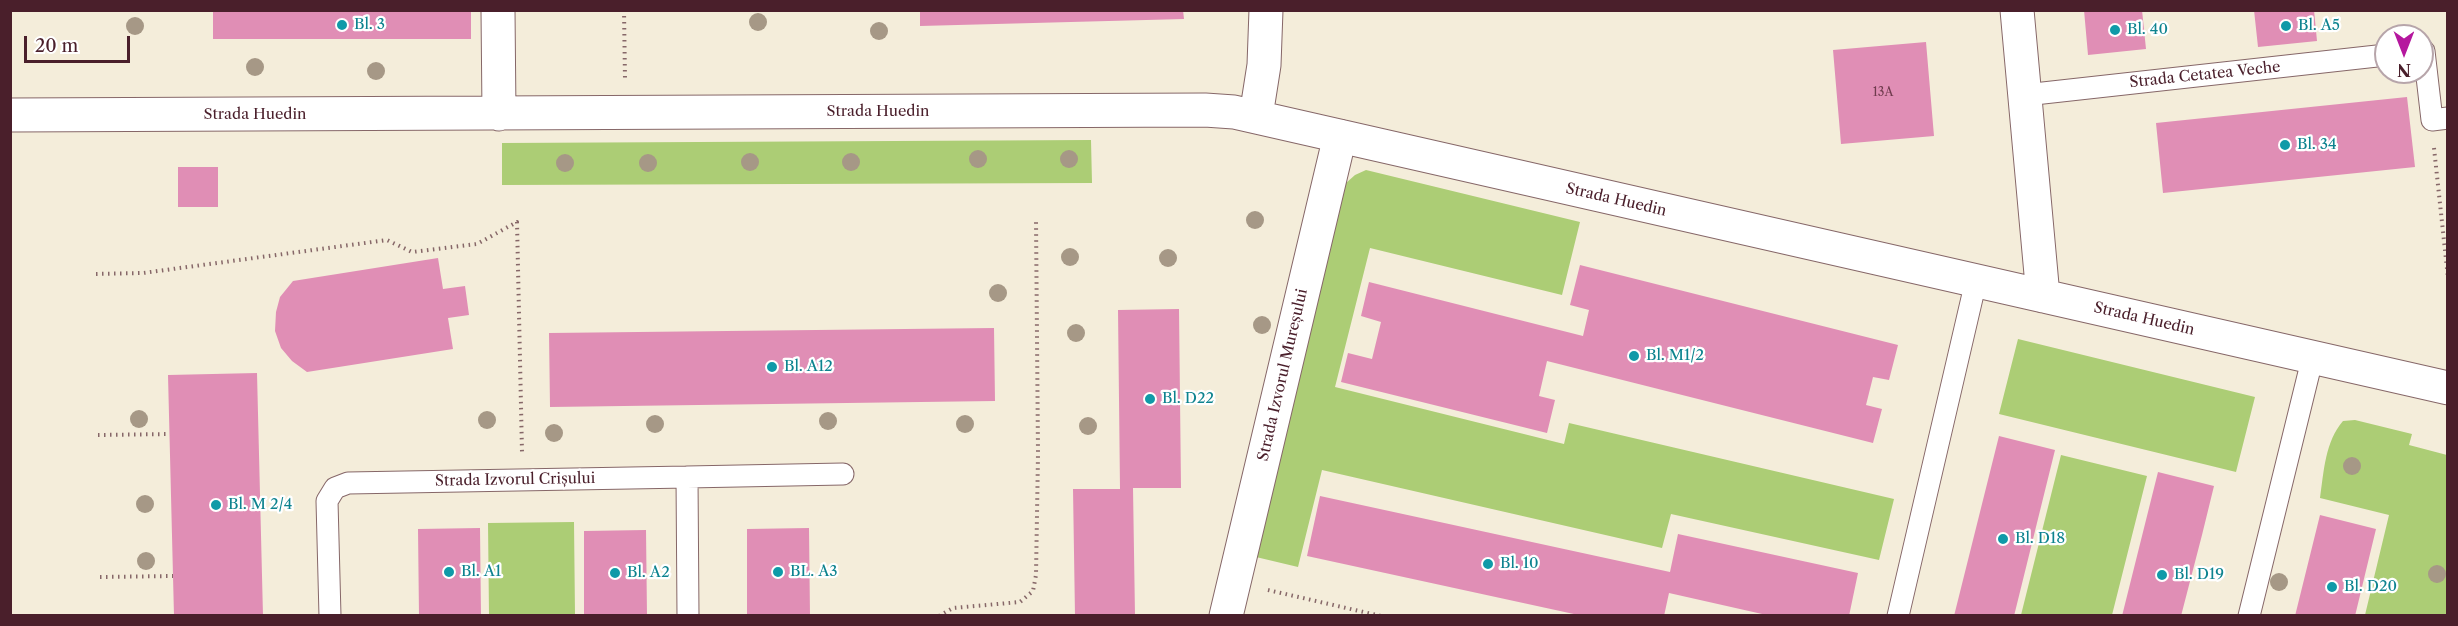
<!DOCTYPE html>
<html>
<head>
<meta charset="utf-8">
<style>
  body { margin:0 }
  #map { position:relative; width:2458px; height:626px; overflow:hidden; background:#f4edda; font-family:"Libre Caslon Text",serif }
  canvas { display:block }
  .frame { position:absolute; inset:0; border:12px solid #4a1f2b; pointer-events:none }
  .north { position:absolute; left:2374px; top:24px; width:60px; height:60px; box-sizing:border-box; background:#fff; border:2px solid #b7a5aa; border-radius:50%; rotate:180deg; font-size:16px; font-weight:700; line-height:24px; text-align:center; color:#4a1f2b }
  .north::after { content:''; display:block; margin:auto; width:21px; height:27px; background:#b5179e; clip-path:polygon(50% 0,100% 100%,50% 72%,0 100%) }
  .scale { position:absolute; left:24px; top:36px; width:106px; height:27px; box-sizing:border-box; border:3px solid #4a1f2b; border-top:0; padding-left:8px; font-size:18px; line-height:21px; white-space:nowrap; color:#4a1f2b; -webkit-text-stroke:4px #fff; paint-order:stroke }
</style>
</head>
<body>
<div id="map">
<canvas width="2458" height="626"></canvas>
<div class="frame"></div>
<div class="north">N</div>
<div class="scale">20 m</div>
</div>
<script>
const c = document.querySelector('canvas').getContext('2d');
c.lineJoin = 'round';
function fillPath(path, color) { c.fillStyle = color; c.fill(path, 'evenodd'); }
function strokePath(path, color, width, dash) { c.strokeStyle = color; c.lineWidth = width; c.lineCap = dash ? 'butt' : 'round'; c.setLineDash(dash || []); c.stroke(path); }
function drawText(font, color, halo, rows, align = 'center') {
  c.font = font + ' "Libre Caslon Text",serif'; c.lineWidth = 4.5; c.setLineDash([]); c.textBaseline = 'middle'; c.strokeStyle = halo; c.fillStyle = color; for (const [text, x, y, turn = 0] of rows) {
    c.save(); c.translate(x, y); c.rotate((+turn || 0) * Math.PI / 180); c.textAlign = isNaN(turn) ? turn : align; if (halo) c.strokeText(text, 0, 0); c.fillText(text, 0, 0); c.restore();
  }
}
fillPath(new Path2D(`
  M 1091,140 L 1092,183 L 502,185 L 502,143 Z
  M 1366,170 L 1580,222 L 1562,295 L 1370,248 L 1335,387 L 1564,444 L 1569,423 L 1894,499 L 1879,560 L 1671,514 L 1662,548 L 1322,470 L 1298,567 L 1256,557 L 1346,183 L 1355,175 Z
  M 2018,339 L 2255,397 L 2236,472 L 1999,414 Z
  M 2355,420 L 2412,434 L 2409,445 L 2447,455 L 2447,615 L 2365,615 L 2389,515 L 2320,498 C 2324,471 2325,442 2343,421 Z
  M 2061,455 L 2147,476 L 2112,615 L 2021,615 Z
  M 574,522 L 575,615 L 489,615 L 488,523 Z`), '#accd75');
fillPath(new Path2D(`
  M 213,10 L 471,10 L 471,39 L 213,39 Z
  M 920,10 L 1183,10 L 1184,19 L 920,26 Z
  M 2084,10 L 2142,10 L 2146,49 L 2088,55 Z
  M 2254,10 L 2314,10 L 2317,41 L 2258,47 Z
  M 1926,42 L 1934,136 L 1841,144 L 1833,50 Z
  M 2407,97 L 2415,167 L 2163,193 L 2156,123 Z
  M 178,167 L 218,167 L 218,207 L 178,207 Z
  M 438,258 L 443,289 L 465,286 L 469,315 L 448,318 L 453,349 L 307,372 L 292,361 L 281,348 L 275,331 L 276,312 L 280,297 L 293,281 Z
  M 1580,265 L 1898,345 L 1889,380 L 1873,377 L 1866,405 L 1882,409 L 1873,443 L 1547,361 L 1539,396 L 1555,400 L 1547,433 L 1341,382 L 1348,353 L 1372,359 L 1381,322 L 1361,316 L 1369,282 L 1583,336 L 1589,310 L 1570,305 Z
  M 1179,309 L 1181,488 L 1133,488 L 1135,616 L 1075,616 L 1073,489 L 1120,489 L 1118,310 Z
  M 994,328 L 995,401 L 550,407 L 549,333 Z
  M 257,373 L 263,616 L 174,616 L 168,375 Z
  M 1999,436 L 2055,450 L 2014,616 L 1954,616 Z
  M 2158,472 L 2214,486 L 2202,535 L 2181,616 L 2122,616 Z
  M 1320,496 L 1670,572 L 1678,534 L 1858,573 L 1849,616 L 1771,616 L 1669,593 L 1664,616 L 1583,616 L 1307,556 Z
  M 2320,515 L 2376,529 L 2355,616 L 2295,616 Z
  M 480,528 L 481,616 L 419,616 L 418,529 Z
  M 809,528 L 810,616 L 747,616 L 747,529 Z
  M 646,530 L 647,616 L 584,616 L 584,531 Z`), '#e08eb5');
const service = new Path2D(`
  M 2422,51 L 2424,51 L 2432,120 L 2448,118
  M 2025,95 L 2386,55
  M 687,477 L 843,474
  M 330,616 L 327,501 L 335,488 L 348,483 L 687,477 L 688,616
  M 1898,616 L 1976,281
  M 2249,616 L 2313,356`);
const minor = new Path2D(`
  M 498,10 L 499,114
  M 2017,10 L 2043,296
  M 10,115 L 1205,110 L 1234,112 L 2448,388
  M 1256,116 L 1264,65 L 1266,10
  M 1226,616 L 1340,136`);
strokePath(service, '#866768', 23);
strokePath(minor, '#866768', 35);
strokePath(new Path2D(`
  M 624,10 L 625,79
  M 2434,148 L 2448,278
  M 96,274 L 143,273 L 387,240 L 412,252 L 477,244 L 517,222 L 522,452
  M 98,435 L 170,434
  M 100,577 L 173,576
  M 1268,590 L 1381,616
  M 939,616 L 953,608 L 1020,602 L 1033,591 L 1036,575 L 1038,454 L 1036,219`), '#866768', 4, [1.5, 4.5]);
strokePath(service, '#fff', 21);
strokePath(minor, '#fff', 33);
c.fillStyle = '#a69886';
for (const [x, y] of [
  [758,22],
  [135,26],
  [879,31],
  [255,67],
  [376,71],
  [978,159],
  [1069,159],
  [750,162],
  [851,162],
  [565,163],
  [648,163],
  [1255,220],
  [1070,257],
  [1168,258],
  [998,293],
  [1262,325],
  [1076,333],
  [139,419],
  [487,420],
  [828,421],
  [655,424],
  [965,424],
  [1088,426],
  [554,433],
  [2352,466],
  [145,504],
  [146,561],
  [2437,574],
  [2279,582]
]) { c.beginPath(); c.arc(x, y, 9, 0, 2 * Math.PI); c.fill(); }
for (const [x, y, r, color] of [
  [342,25,6,"#0f9aa8"],
  [2286,26,6,"#0f9aa8"],
  [2115,30,6,"#0f9aa8"],
  [2285,145,6,"#0f9aa8"],
  [1634,356,6,"#0f9aa8"],
  [772,367,6,"#0f9aa8"],
  [1150,399,6,"#0f9aa8"],
  [216,505,6,"#0f9aa8"],
  [2003,539,6,"#0f9aa8"],
  [1488,564,6,"#0f9aa8"],
  [449,572,6,"#0f9aa8"],
  [778,572,6,"#0f9aa8"],
  [615,573,6,"#0f9aa8"],
  [2162,575,6,"#0f9aa8"],
  [2332,587,6,"#0f9aa8"]
]) { const dot = new Path2D(); dot.arc(x, y, r, 0, 2 * Math.PI); c.fillStyle = color; c.fill(dot); strokePath(dot, '#fff', 2); }
drawText('12px', '#703b4e', null, [
  ["13A",1883,93]
]);
drawText('15px', '#0d838f', '#fff', [
  ["Bl. 3",354,25],
  ["Bl. A5",2298,26],
  ["Bl. 40",2127,30],
  ["Bl. 34",2297,145],
  ["Bl. M1/2",1646,356],
  ["Bl. A12",784,367],
  ["Bl. D22",1162,399],
  ["Bl. M 2/4",228,505],
  ["Bl. D18",2015,539],
  ["Bl. 10",1500,564],
  ["Bl. A1",461,572],
  ["BL. A3",790,572],
  ["Bl. A2",627,573],
  ["Bl. D19",2174,575],
  ["Bl. D20",2344,587]
], 'left');
drawText('15px', '#4a1f2b', '#fff', [
  ["Strada Cetatea Veche",2205,75,-6],
  ["Strada Huedin",878,112],
  ["Strada Huedin",255,115],
  ["Strada Huedin",1616,200,13],
  ["Strada Huedin",2144,319,13],
  ["Strada Izvorul Mureșului",1283,375,-77],
  ["Strada Izvorul Crișului",515,480,-1]
]);
</script>
</body>
</html>
